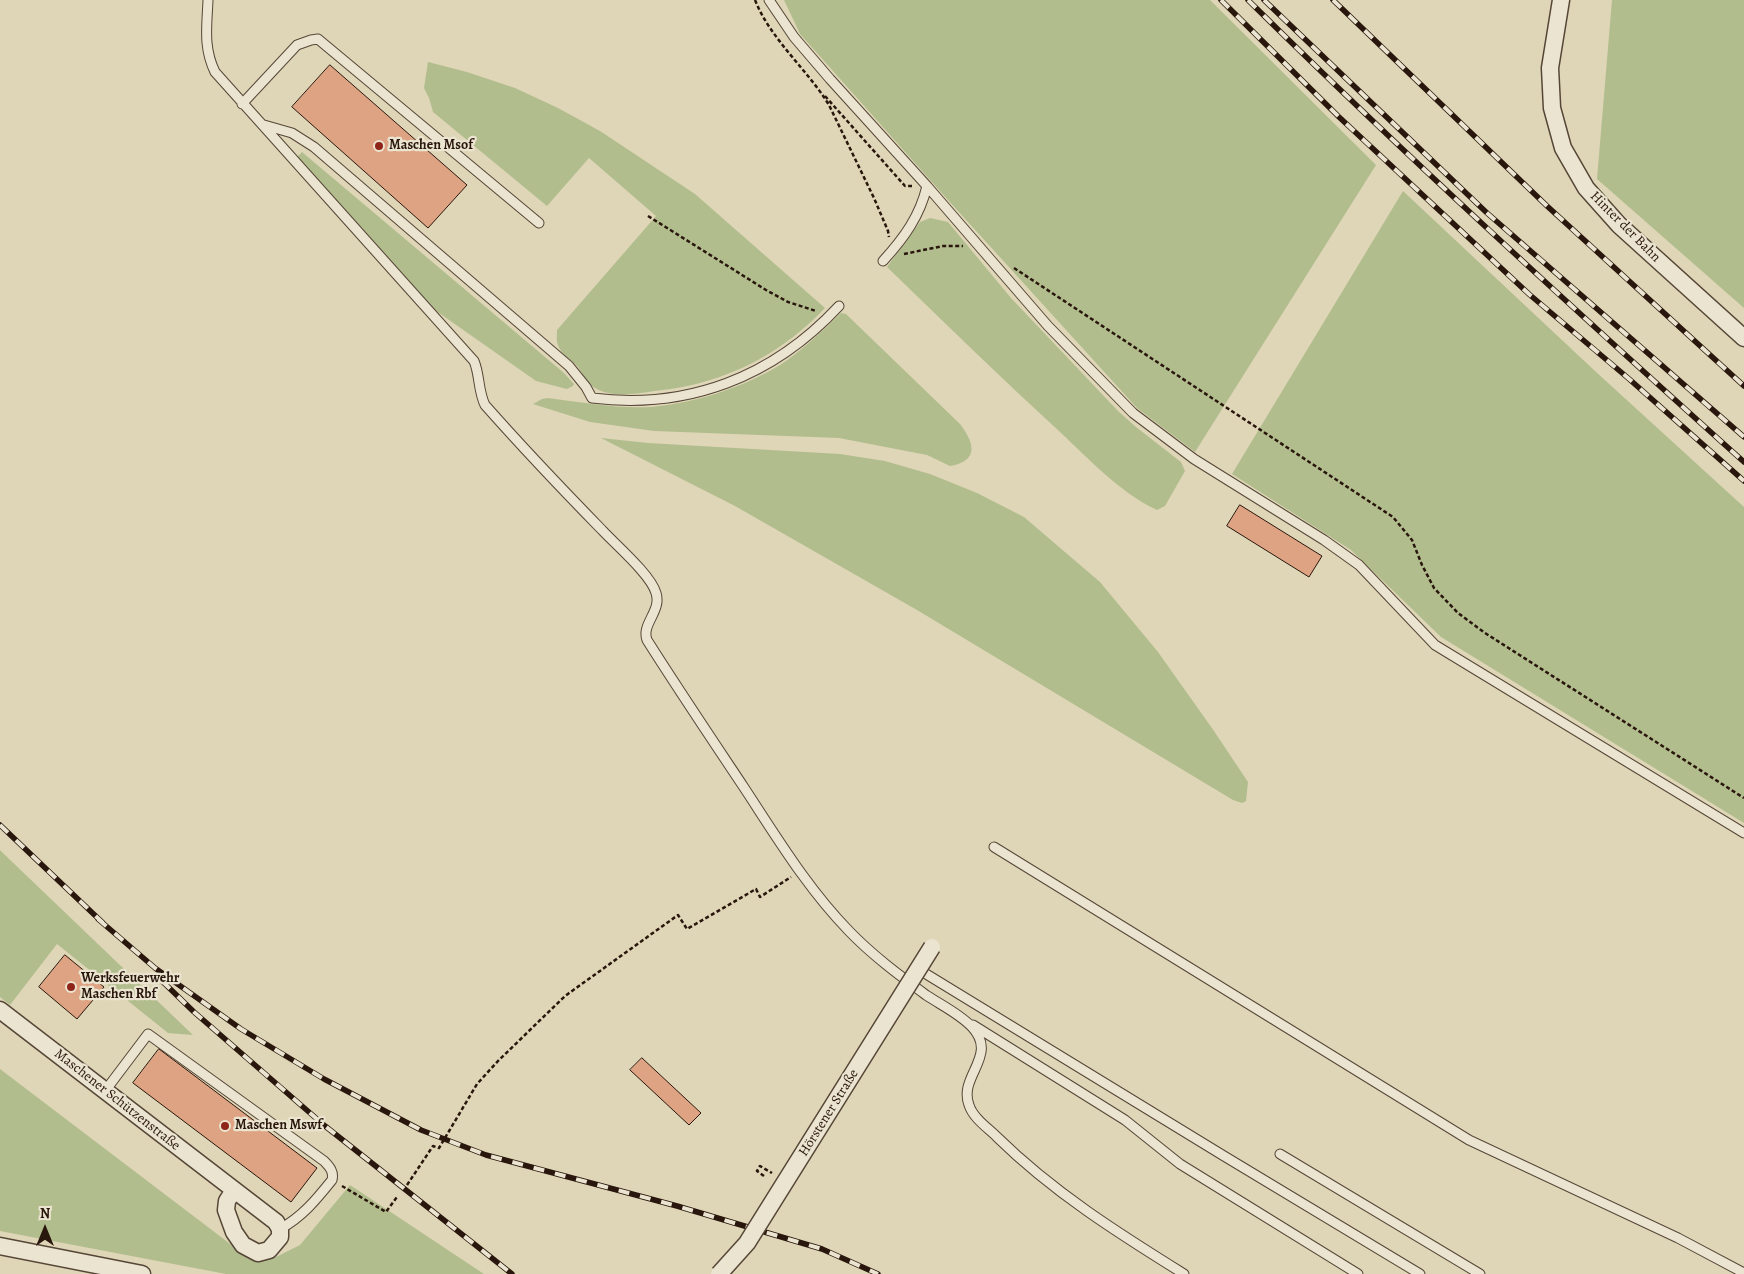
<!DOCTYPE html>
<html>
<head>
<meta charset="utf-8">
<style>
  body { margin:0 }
  #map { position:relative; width:1744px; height:1274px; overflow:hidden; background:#dfd6b7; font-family:Alegreya,serif }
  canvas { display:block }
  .north { position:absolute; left:20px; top:1204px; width:50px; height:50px; -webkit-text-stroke:4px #eae4d0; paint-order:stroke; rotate:0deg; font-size:14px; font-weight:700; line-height:20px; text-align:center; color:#29160c }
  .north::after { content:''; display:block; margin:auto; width:18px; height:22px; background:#29160c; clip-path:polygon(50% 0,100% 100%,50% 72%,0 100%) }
</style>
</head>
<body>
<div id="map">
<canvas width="1744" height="1274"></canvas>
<div class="north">N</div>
</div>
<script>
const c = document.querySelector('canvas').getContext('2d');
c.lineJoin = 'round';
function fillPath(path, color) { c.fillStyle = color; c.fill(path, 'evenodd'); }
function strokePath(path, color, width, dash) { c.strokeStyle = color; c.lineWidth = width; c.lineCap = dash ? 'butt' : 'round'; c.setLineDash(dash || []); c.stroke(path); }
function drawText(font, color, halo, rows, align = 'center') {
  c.font = font + ' Alegreya,serif'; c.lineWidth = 4.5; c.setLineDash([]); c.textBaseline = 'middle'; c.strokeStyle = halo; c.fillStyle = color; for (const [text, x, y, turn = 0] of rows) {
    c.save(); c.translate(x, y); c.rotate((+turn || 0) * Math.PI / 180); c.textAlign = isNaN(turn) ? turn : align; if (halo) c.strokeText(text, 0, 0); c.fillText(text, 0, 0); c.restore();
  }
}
fillPath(new Path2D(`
  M 784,0 L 1210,0 L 1376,165 L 1195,452 L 1137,408 L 947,199 L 800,34 Z
  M 1612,0 L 1744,0 L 1744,308 L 1597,179 Z
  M 428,62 L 467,72 L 515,88 L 558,108 L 600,131 L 695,194 L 825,308 C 794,341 754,367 710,380 C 692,386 673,389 654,391 C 636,394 612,398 595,388 C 587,384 583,374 578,367 C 572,360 561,355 558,345 C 556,341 557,334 557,330 L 656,216 L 589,158 L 547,206 L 433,112 L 429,98 L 424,88 Z
  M 302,152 L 564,373 L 574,384 L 573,386 L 567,389 L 536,381 L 432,308 L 297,157 Z
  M 1403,191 L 1595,371 L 1744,507 L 1744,823 L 1441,637 L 1351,550 L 1232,474 Z
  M 930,218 L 948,222 L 1011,298 L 1118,411 L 1136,427 L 1181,462 L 1185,471 L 1165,506 L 1157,510 C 1119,492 1090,460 1060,432 C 1001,378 944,322 887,267 L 920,222 Z
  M 841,313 L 846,314 L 960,424 C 974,442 980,461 950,466 L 927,455 L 839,438 L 654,431 L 590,422 L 533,404 L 542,399 L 548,398 C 580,402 619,409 651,407 C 695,403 742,388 780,365 C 799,353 825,329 841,313 Z
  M 601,438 L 648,443 L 840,454 L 885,461 L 930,474 L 977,493 L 1024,517 L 1100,582 L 1158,652 L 1214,731 L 1248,782 L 1246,801 L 1242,803 L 1233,800 L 917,610 L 735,506 Z
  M 0,850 L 5,855 L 193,1035 L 168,1033 L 57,944 L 10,1005 L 0,997 Z
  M 0,1069 L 250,1259 L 274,1258 L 300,1245 L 350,1185 L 484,1274 L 226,1274 L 0,1231 Z`), '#b2bd8e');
const building = new Path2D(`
  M 330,65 L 467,185 L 428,228 L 292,107 Z
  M 1240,505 L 1322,556 L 1309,577 L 1227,526 Z
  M 65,955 L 104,987 L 77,1019 L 39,987 Z
  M 159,1049 L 317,1168 L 291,1202 L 133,1083 Z
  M 642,1058 L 701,1113 L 689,1125 L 630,1070 Z`);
fillPath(building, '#dea382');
strokePath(building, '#29160c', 1);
const lane = new Path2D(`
  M 208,0 C 207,26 203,47 215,72 L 474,361 C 480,375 478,391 485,405 C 523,448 562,489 602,530 C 616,545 651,575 656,593 C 662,611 641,624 647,640 C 678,689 711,738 743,786 C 776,836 807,888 849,931 C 872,955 899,975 926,995 C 941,1005 960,1014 972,1027 C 999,1056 958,1076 969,1105 C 973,1118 988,1128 997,1137 C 1053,1192 1118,1233 1184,1274
  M 769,0 L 794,37 L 830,79 L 927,186 L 1048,326 L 1133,413 L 1194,459 L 1324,540 L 1359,565 L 1435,645 L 1744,833
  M 242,104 L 297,45 L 311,40 L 318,39 L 539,223
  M 264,125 L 292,133 L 314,147 L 569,366 L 586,387 L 592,398 C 688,410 773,377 839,306
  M 883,261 C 904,238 920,216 927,186
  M 994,847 L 1469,1140 L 1678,1238 L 1744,1273
  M 918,969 L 1224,1156 L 1420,1274
  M 973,1025 L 1125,1120 L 1180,1164 L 1358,1274
  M 105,1091 L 148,1034 L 324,1161 C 330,1167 334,1172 332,1180 C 316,1200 302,1217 280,1229
  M 1280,1154 L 1480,1274`);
const street = new Path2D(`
  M 1561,0 L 1550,68 L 1552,108 L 1563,148 L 1586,188 L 1619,225 L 1744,338
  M 0,1010 L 276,1222 L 280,1229 L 280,1237 L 269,1250 L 258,1253 L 243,1245 L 234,1232 L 226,1210 L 227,1201 L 234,1190
  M 0,1246 L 142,1274`);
strokePath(lane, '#564637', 11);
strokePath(street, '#564637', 19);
strokePath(new Path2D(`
  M 755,0 C 771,40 807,69 829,105 L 874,198 L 888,231 L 889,237
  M 825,96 L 905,186 L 912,186
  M 648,216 L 766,290 L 788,302 L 816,311
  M 904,254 L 943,246 L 963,246
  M 1014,268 L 1393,517 L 1412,540 L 1422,565 L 1434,588 L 1458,613 L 1485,633 L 1744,798
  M 764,1176 L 757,1171 L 760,1166 L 772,1173
  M 407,1185 L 433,1146 L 439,1148 L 477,1084 L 498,1061 L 565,996 L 678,915 L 687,929 L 756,889 L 760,897 L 791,877
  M 342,1186 L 386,1212 L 397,1197`), '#29160c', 2.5, [4, 2.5]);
strokePath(lane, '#eae4d0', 9);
strokePath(street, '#eae4d0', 16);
const rail = new Path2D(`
  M 1221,0 L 1339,117 L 1530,295 L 1628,378 L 1744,481
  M 1248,0 C 1409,159 1576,311 1744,462
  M 1264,0 L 1487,213 L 1744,437
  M 1333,0 L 1547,206 L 1744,386
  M 0,825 L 103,923
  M 98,919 L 155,968 L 241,1029 L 324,1079 L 421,1130 L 486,1155 L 677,1206 L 822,1249 L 878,1274
  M 162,981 L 194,1012 L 325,1126 L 512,1274`);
strokePath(rail, '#29160c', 5.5);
strokePath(rail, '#eae4d0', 4, [11]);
const streetBridge = new Path2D(`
  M 719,1274 L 747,1243 L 932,947`);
strokePath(streetBridge, '#564637', 19, []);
strokePath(streetBridge, '#eae4d0', 16);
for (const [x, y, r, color] of [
  [379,146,5,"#8f2418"],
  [71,987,5,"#8f2418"],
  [225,1126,5,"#8f2418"]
]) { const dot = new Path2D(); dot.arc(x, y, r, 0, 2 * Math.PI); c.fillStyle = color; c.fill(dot); strokePath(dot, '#eae4d0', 2); }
drawText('bold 14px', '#29160c', '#eae4d0', [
  ["Maschen Msof",389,146],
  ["Werksfeuerwehr",81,979],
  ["Maschen Rbf",81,995],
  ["Maschen Mswf",235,1126]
], 'left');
drawText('14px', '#29160c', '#eae4d0', [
  ["Hinter der Bahn",1625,227,45],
  ["Maschener Schützenstraße",117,1100,38],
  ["Hörstener Straße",829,1113,-58]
]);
</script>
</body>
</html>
